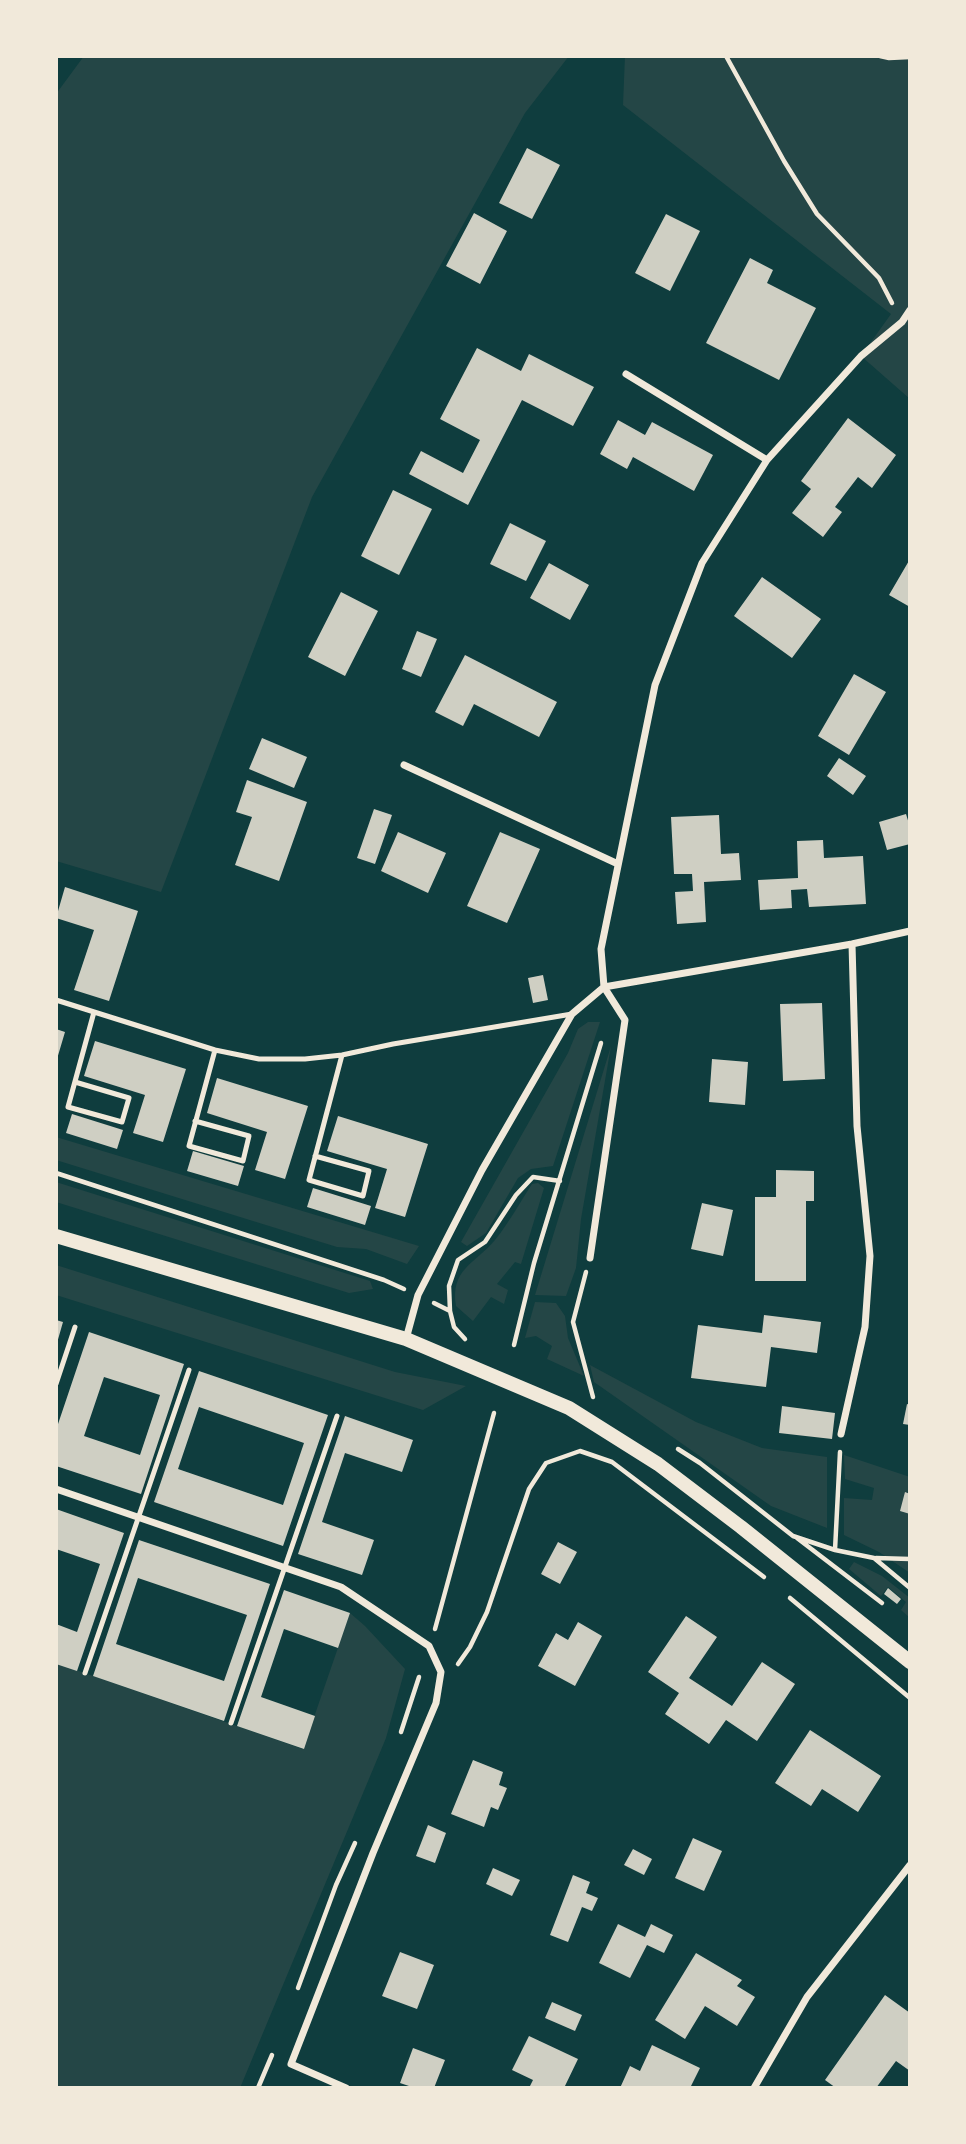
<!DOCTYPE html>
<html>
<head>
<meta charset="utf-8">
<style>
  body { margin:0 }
  #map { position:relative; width:966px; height:2144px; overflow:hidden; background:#0f3d3e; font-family:Arial,sans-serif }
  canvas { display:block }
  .frame { position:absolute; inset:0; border:58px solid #f1e9da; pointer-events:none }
</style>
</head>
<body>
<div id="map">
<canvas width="966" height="2144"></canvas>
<div class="frame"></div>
</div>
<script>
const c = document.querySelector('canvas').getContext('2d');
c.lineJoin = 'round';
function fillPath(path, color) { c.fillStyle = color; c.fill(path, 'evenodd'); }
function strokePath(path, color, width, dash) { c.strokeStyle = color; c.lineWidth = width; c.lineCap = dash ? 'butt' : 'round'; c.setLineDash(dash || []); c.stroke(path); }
fillPath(new Path2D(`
  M 84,56 L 569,56 L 525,113 L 312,497 L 161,892 L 56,861 L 56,94 Z
  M 625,56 L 910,56 L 910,399 L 861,356 L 891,314 L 623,105 Z
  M 588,1022 L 600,1022 L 553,1166 L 531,1169 L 518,1178 L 486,1233 L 467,1246 L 461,1242 L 568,1053 L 578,1029 Z
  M 611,1046 L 581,1219 L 576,1268 L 566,1296 L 535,1295 Z
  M 56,1137 L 419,1246 L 407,1264 L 366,1249 L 337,1247 L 56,1160 Z
  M 56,1182 L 370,1281 L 373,1289 L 349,1293 L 56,1202 Z
  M 538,1183 L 544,1188 L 521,1264 L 515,1262 L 497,1284 L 508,1290 L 504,1304 L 491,1297 L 473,1321 L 456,1306 C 450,1269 475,1264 495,1240 C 509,1223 520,1202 532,1184 Z
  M 56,1265 L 395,1372 L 466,1386 L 423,1410 L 56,1295 Z
  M 535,1302 L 556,1303 L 565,1316 L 568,1338 L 584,1376 L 547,1359 L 552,1346 L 536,1336 L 525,1338 Z
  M 590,1365 L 696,1422 L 762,1448 L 827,1457 L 827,1528 L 771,1506 L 594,1382 Z
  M 844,1455 L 910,1477 L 910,1573 L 879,1552 L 844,1535 L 844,1498 L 872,1500 L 874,1488 L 845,1479 Z
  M 854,1562 L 882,1576 L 910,1598 L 910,1618 L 901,1610 L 906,1602 L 888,1587 L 881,1596 L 849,1569 Z
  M 350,1613 L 365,1626 L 405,1669 L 386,1738 L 240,2088 L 56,2088 L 56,1663 L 303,1749 Z`), '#244646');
fillPath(new Path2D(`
  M 527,148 L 560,165 L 532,219 L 499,203 Z
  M 474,213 L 507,231 L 480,284 L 446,266 Z
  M 666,214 L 700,231 L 670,291 L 635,273 Z
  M 750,258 L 773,270 L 767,283 L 816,308 L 779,380 L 706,343 Z
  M 477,348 L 521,371 L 529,354 L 594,387 L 573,426 L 522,400 L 468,505 L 409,474 L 421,451 L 463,473 L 480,440 L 440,419 Z
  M 848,418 L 896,455 L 872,488 L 858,477 L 835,507 L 842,512 L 823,537 L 792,513 L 811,489 L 801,481 Z
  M 618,420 L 645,435 L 652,422 L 713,455 L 694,491 L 633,457 L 627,469 L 600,454 Z
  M 393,490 L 432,509 L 399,575 L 361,556 Z
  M 510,523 L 546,541 L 526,581 L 490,564 Z
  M 910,559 L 910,607 L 889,595 Z
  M 549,563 L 589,585 L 570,620 L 530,598 Z
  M 762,577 L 821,619 L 792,658 L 734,616 Z
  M 341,592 L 378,611 L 345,676 L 308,657 Z
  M 417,631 L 437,639 L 421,677 L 402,669 Z
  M 465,655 L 557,702 L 539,737 L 474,704 L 463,726 L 435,712 Z
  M 854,674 L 886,692 L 849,755 L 818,736 Z
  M 262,738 L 307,757 L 294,788 L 249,769 Z
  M 839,758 L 866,776 L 853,795 L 827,776 Z
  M 247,780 L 307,802 L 279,881 L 235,865 L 252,817 L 236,812 Z
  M 374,809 L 392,815 L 375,864 L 357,858 Z
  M 906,814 L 910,827 L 910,844 L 887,850 L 879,822 Z
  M 719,815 L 721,854 L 739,853 L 741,880 L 704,882 L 706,922 L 677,924 L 675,892 L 693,891 L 692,874 L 674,874 L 671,817 Z
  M 398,832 L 446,853 L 428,893 L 381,871 Z
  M 500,832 L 540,849 L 507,923 L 467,906 Z
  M 823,840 L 824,858 L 863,856 L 866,904 L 809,907 L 807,889 L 791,890 L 792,908 L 760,910 L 758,880 L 798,878 L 797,841 Z
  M 65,887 L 138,911 L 109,1001 L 74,990 L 94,930 L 56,918 Z
  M 543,975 L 548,1000 L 533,1003 L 528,978 Z
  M 822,1003 L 825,1079 L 783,1081 L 780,1004 Z
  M 56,1029 L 65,1032 L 57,1059 L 56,1059 Z
  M 95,1041 L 186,1069 L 163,1142 L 133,1133 L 145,1095 L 84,1076 Z
  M 712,1059 L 748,1062 L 745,1105 L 709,1102 Z
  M 217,1078 L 308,1106 L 285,1179 L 255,1170 L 267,1132 L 207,1113 Z
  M 72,1114 L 123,1130 L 117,1149 L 66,1133 Z
  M 338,1116 L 428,1144 L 405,1217 L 375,1208 L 387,1169 L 327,1151 Z
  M 193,1151 L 244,1166 L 238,1186 L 187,1171 Z
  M 776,1170 L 814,1171 L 814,1201 L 806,1201 L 806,1281 L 755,1281 L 755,1197 L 776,1197 Z
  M 313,1188 L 371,1206 L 365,1225 L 307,1207 Z
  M 702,1203 L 733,1210 L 723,1256 L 691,1249 Z
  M 764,1315 L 821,1322 L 817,1353 L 771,1347 L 766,1387 L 691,1378 L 698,1325 L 762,1333 Z
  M 56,1320 L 63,1322 L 57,1343 L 56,1342 Z
  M 89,1332 L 184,1364 L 141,1494 L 56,1466 L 56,1430 ZM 104,1377 L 160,1395 L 140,1455 L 84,1436 Z
  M 199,1371 L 328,1415 L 283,1546 L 154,1502 ZM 199,1407 L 304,1443 L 283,1505 L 178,1469 Z
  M 907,1404 L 910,1405 L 910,1425 L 903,1424 Z
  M 782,1406 L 835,1413 L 832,1439 L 779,1433 Z
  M 345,1416 L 413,1440 L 402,1472 L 345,1453 L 322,1522 L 374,1540 L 362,1575 L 298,1554 Z
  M 905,1492 L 910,1494 L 910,1514 L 900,1511 Z
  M 56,1509 L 124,1533 L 77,1671 L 56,1664 L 56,1624 L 77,1632 L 100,1564 L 56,1549 Z
  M 139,1540 L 270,1584 L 224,1721 L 93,1676 ZM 138,1578 L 247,1615 L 224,1681 L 116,1644 Z
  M 558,1542 L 577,1552 L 560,1584 L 541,1574 Z
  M 888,1588 L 901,1599 L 897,1604 L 884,1594 Z
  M 284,1590 L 350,1613 L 338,1648 L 284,1629 L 261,1697 L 315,1716 L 304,1749 L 237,1726 Z
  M 686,1616 L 717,1637 L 689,1678 L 732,1706 L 762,1662 L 795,1684 L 757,1741 L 726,1720 L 709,1744 L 665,1714 L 679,1693 L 648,1672 Z
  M 578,1622 L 602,1636 L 575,1686 L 538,1666 L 556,1633 L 568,1640 Z
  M 810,1730 L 881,1776 L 858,1812 L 822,1789 L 811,1806 L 775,1783 Z
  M 473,1760 L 503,1772 L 499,1785 L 507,1788 L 498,1810 L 491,1807 L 484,1827 L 451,1814 Z
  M 428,1825 L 446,1833 L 435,1863 L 416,1856 Z
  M 693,1838 L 722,1851 L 704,1891 L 675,1878 Z
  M 633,1849 L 652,1859 L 644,1875 L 624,1865 Z
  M 493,1868 L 520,1880 L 512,1896 L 486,1884 Z
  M 573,1875 L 590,1882 L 586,1893 L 598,1898 L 592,1911 L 582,1907 L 568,1942 L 550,1935 Z
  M 618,1924 L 645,1937 L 651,1924 L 673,1935 L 664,1953 L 647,1945 L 630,1978 L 599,1963 Z
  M 400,1952 L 434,1965 L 417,2009 L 382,1996 Z
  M 696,1953 L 742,1980 L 737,1986 L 755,1997 L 737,2026 L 705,2006 L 685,2039 L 655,2020 Z
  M 885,1995 L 910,2013 L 910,2071 L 896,2061 L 876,2088 L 836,2088 L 825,2080 Z
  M 552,2002 L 582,2015 L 575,2031 L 545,2018 Z
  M 529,2036 L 578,2059 L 564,2088 L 529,2088 L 533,2080 L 512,2070 Z
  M 652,2045 L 700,2068 L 690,2088 L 620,2088 L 630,2066 L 640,2071 Z
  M 413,2048 L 445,2060 L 434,2088 L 415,2088 L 400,2083 Z`), '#cfcfc3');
strokePath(new Path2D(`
  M 726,56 L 784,161 L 817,214 L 879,278 L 892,303
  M 880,56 L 889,58 L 910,57
  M 56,1173 L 384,1280 L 404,1289
  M 586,1272 L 573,1322 L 593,1397
  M 434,1303 L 450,1311 L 454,1327 L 465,1339
  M 450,1311 L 449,1286 L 458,1260 L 485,1242 L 516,1195 L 533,1177 L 560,1181
  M 514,1345 L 534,1263 L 601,1043
  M 678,1449 L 700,1463 L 793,1536 L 835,1550 L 874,1558 L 910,1588
  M 797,1538 L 882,1603
  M 835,1550 L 840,1452
  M 876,1558 L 910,1559
  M 790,1598 L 910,1698
  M 435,1629 L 494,1413
  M 458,1664 L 470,1647 L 487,1612 L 529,1489 L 546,1463 L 580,1451 L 612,1462 L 764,1577
  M 401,1732 L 419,1677
  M 298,1988 L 336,1885 L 355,1843
  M 258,2088 L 272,2055`), '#f1e9da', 4.5);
strokePath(new Path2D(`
  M 56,1000 L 215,1050 L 259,1059 L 305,1059 L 342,1055 L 393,1044 L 572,1014
  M 75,1082 L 129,1098 L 122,1122 L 68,1107 L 94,1012
  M 195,1121 L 249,1136 L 243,1161 L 189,1146 L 215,1050
  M 315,1156 L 369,1171 L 363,1196 L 309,1180 L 342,1055
  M 56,1384 L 75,1327
  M 85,1673 L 189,1370
  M 231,1723 L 337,1416`), '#f1e9da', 5);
strokePath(new Path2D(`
  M 626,374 L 767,460
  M 404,765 L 618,864
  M 590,1258 L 625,1020 L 604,987 L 852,944 L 910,931
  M 406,1339 L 418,1295 L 482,1170 L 572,1014 L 604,987 L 601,949 L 655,685 L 702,563 L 767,460 L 861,356 L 902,322 L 910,310
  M 841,1434 L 865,1327 L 870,1256 L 857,1126 L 852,944
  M 56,1489 L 341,1587 L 429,1646 L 441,1672 L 436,1703 L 373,1853 L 291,2064 L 346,2088
  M 754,2088 L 807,1997 L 910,1865`), '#f1e9da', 7);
strokePath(new Path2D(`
  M 56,1236 L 406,1339 L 569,1408 L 658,1464 L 741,1527 L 910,1662`), '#f1e9da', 14);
</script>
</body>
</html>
